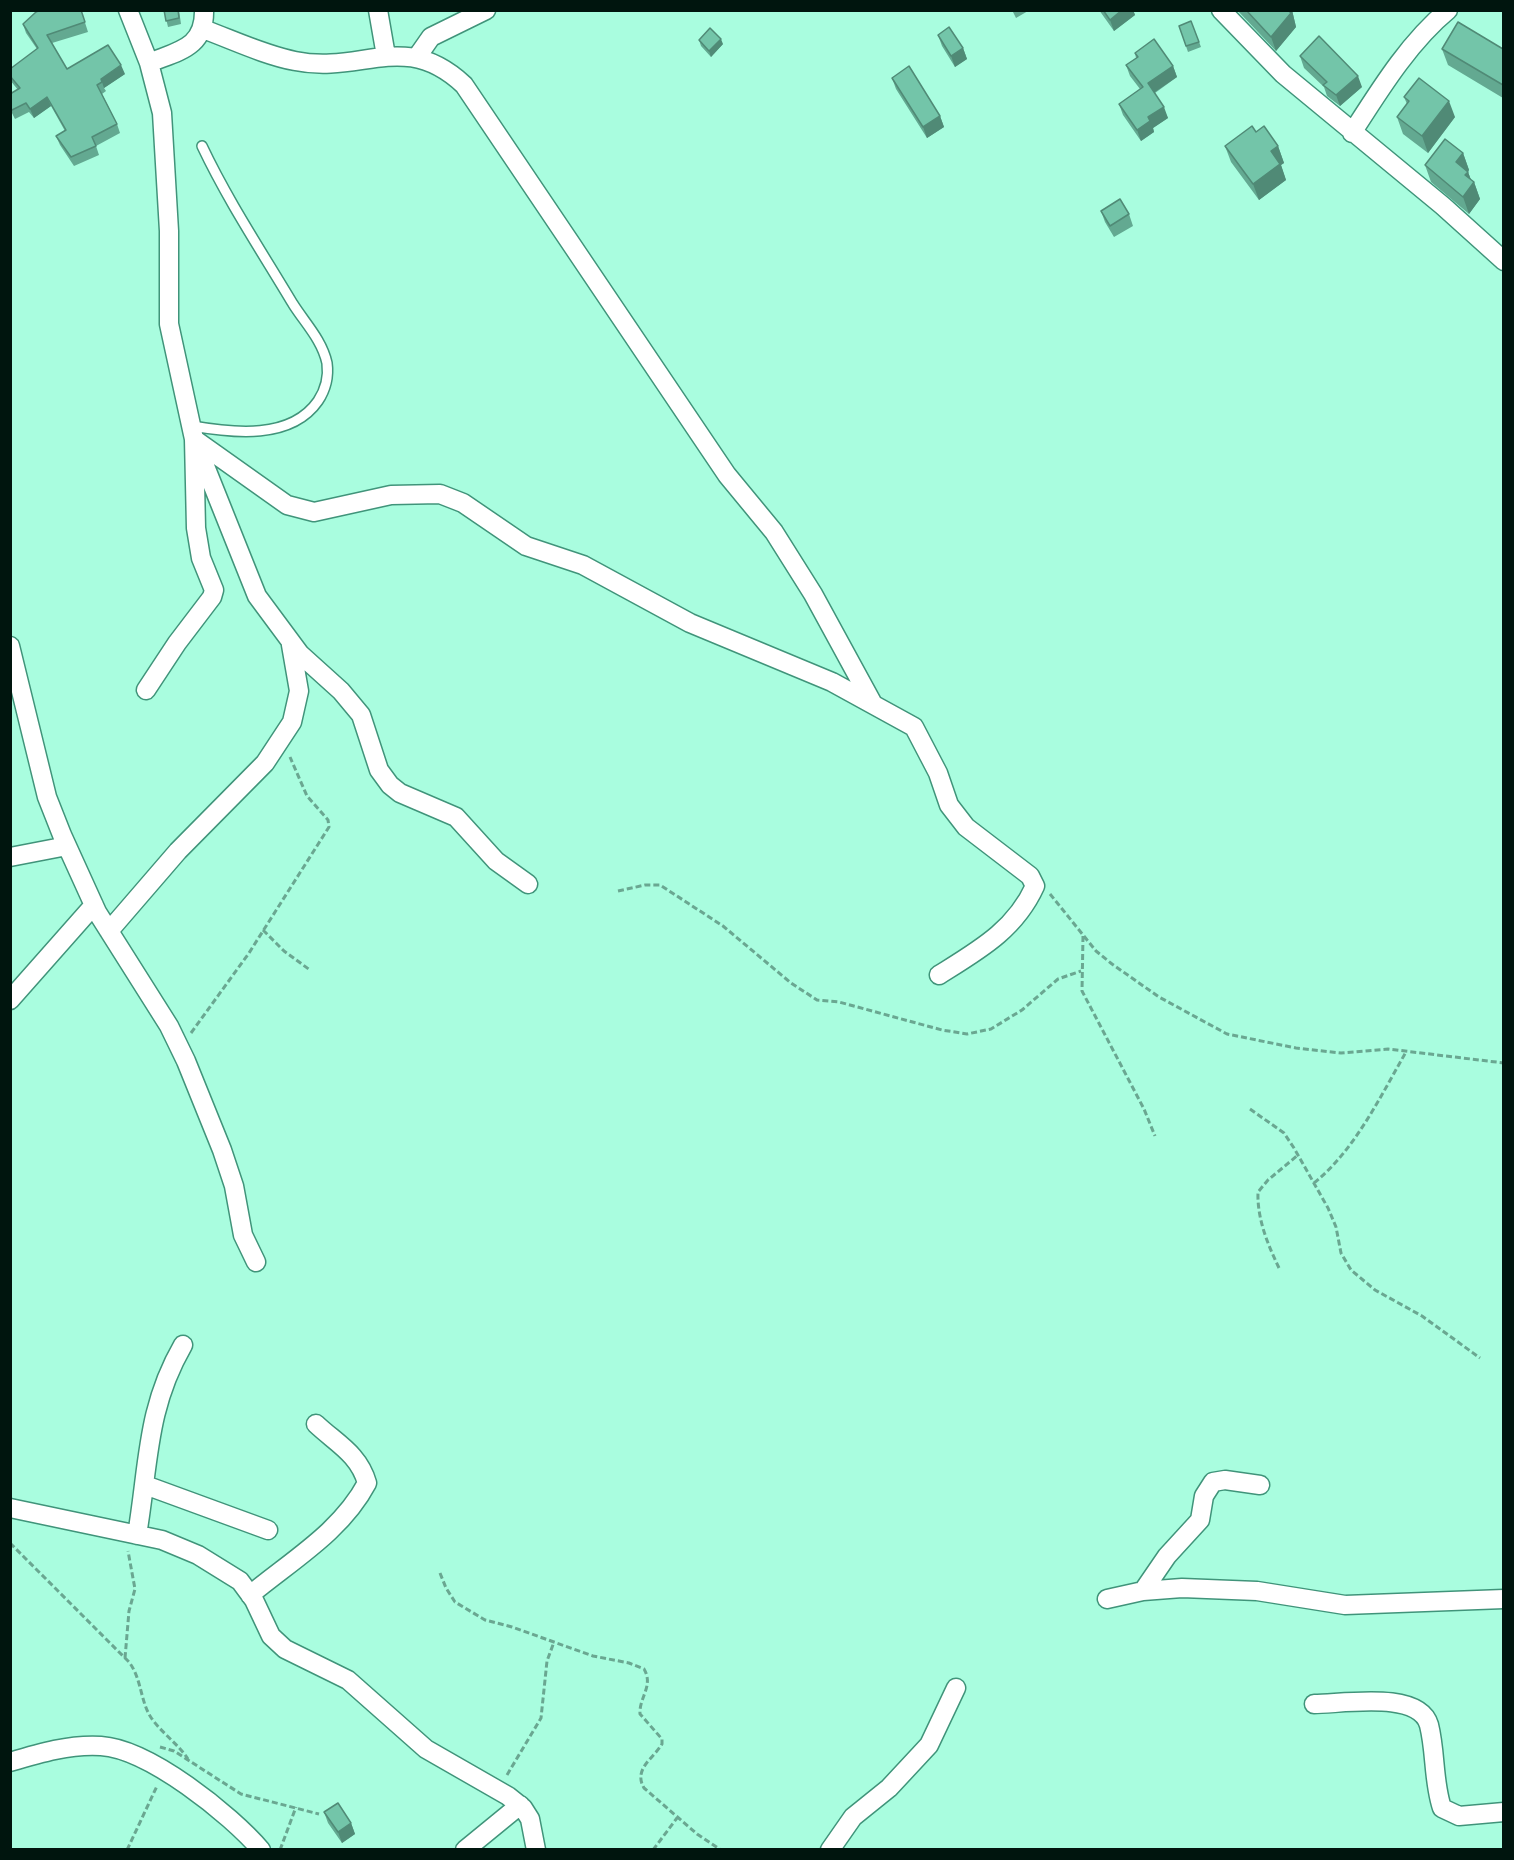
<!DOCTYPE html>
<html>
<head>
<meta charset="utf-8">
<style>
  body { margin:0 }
  #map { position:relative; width:1514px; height:1860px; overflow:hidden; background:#a9fddf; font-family:Arial,sans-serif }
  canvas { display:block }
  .frame { position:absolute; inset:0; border:12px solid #00150e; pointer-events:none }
</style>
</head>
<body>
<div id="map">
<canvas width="1514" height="1860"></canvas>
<div class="frame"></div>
</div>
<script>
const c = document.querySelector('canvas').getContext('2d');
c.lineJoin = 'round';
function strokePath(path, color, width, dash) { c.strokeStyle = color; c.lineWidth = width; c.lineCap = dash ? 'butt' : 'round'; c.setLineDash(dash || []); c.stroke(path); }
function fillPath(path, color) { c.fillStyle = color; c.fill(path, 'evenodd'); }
const service = new Path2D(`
  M 192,426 C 233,433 291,440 318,401 C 326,389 329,378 327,363 C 322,340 305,323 293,304 C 262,252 228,201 202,146`);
const minor = new Path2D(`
  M 128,10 L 149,63 L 162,113 L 169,231 L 169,324 L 194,439 L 196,528 L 201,558 L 214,590 L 212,597 L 177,643 L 146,690
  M 378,10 L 386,56
  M 1221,10 L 1283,74 L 1443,206 L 1504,261
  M 203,29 C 233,40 264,55 295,61 C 362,75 404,29 464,85 L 727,475 L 774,532 L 813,594 L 873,704
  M 417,57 L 431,37 L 486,10
  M 149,63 C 178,51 205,48 204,10
  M 1352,133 C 1379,91 1409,42 1448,10
  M 194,439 L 287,505 L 314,512 L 391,495 L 440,494 L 463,503 L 526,546 L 583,565 L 690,623 L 832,682 L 914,727 L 938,773 L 949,805 L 966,827 L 1030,876 L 1035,886 C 1015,930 979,950 939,975
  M 197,446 L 257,596 L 300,654 L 341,691 L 361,715 L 379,770 L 390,785 L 400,793 L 456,817 L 496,861 L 528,884
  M 10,646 L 47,797 L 62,835 L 97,912 L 169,1026 L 186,1061 L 222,1150 L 234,1186 L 243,1235 L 256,1262
  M 10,857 L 67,846
  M 109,931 L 178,851 L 265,763 L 292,722 L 299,691 L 291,645
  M 10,1000 L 94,905
  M 145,1485 L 268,1530
  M 10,1508 L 162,1540 L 198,1555 L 240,1581 L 254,1600 L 271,1636 L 285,1649 L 348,1680 L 426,1749 L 508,1796 L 523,1808 L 530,1819 L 536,1850
  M 137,1535 C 149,1464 146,1409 183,1345
  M 1143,1591 L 1167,1556 L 1200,1520 L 1204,1496 L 1213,1482 L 1225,1480 L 1260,1485
  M 250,1595 C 292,1560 341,1532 367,1483 C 359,1454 336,1443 316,1424
  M 1107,1599 L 1143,1591 L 1182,1588 L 1257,1591 L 1345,1605 L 1504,1599
  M 1314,1704 C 1342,1704 1419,1690 1429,1725 C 1436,1753 1433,1781 1442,1808 L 1459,1816 L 1504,1812
  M 10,1762 C 40,1753 70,1744 101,1746 C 149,1749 230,1814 261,1850
  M 465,1850 L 520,1805
  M 830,1850 L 853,1817 L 889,1788 L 929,1745 L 956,1688`);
strokePath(service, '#40947a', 12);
strokePath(minor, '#40947a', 21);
strokePath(new Path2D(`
  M 618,891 L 645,885 L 660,885 L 723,926 L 791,983 L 817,1000 L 839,1002 L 942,1030 L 967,1034 L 991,1029 L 1022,1010 L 1058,979 L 1081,971
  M 1050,894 L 1096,951 L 1112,964 L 1159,997 L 1227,1034 L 1296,1048 L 1341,1053 L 1388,1049 L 1504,1063
  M 263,930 L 284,951 L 310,970
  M 1083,936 L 1082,991 L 1144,1109 L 1155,1136
  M 191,1033 L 249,953 L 329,827 L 328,820 L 307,796 L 290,757
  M 1250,1109 L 1284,1133 L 1294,1148 L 1328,1208 L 1336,1227 L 1341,1253 L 1351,1270 L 1375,1290 L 1422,1316 L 1480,1358
  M 1314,1183 C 1355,1150 1380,1097 1406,1052
  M 1279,1268 C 1268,1245 1257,1219 1258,1192 L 1268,1180 L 1298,1155
  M 10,1543 L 129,1662 C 142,1679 140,1702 152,1719 C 163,1734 178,1744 188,1759
  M 440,1573 L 446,1588 L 455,1602 L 485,1620 L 512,1627 L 593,1656 L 629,1663 L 644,1669 C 654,1686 639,1697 640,1714 L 662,1739 L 662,1744 C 653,1759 633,1769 644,1788 L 697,1834 L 721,1850
  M 125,1658 L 129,1611 L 135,1589 L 128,1551
  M 160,1747 L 174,1751 L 241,1794 L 319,1814
  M 507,1775 L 541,1718 L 547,1661 L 554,1642
  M 127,1850 L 157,1786
  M 280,1850 L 296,1807
  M 653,1850 L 677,1818`), '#6aa791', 3, [6, 3]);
strokePath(service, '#fff', 9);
strokePath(minor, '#fff', 18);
fillPath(new Path2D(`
  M 81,10 L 88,32 L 52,43 L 67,69 L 125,74 L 104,88 L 106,91 L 102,94 L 117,124 L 120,133 L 96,146 L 99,155 L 74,166 L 60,145 L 56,136 L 65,131 L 51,106 L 34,118 L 29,112 L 15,119 L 10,109 L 10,94 L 18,90 L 10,80 L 10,76 L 37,49 L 26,33 L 23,24 Z
  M 164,10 L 179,10 L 181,24 L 168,27 Z
  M 1012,10 L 1028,10 L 1028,11 L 1016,18 Z
  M 1099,10 L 1133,10 L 1135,15 L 1114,31 Z
  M 1237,10 L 1292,10 L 1296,27 L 1276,51 Z
  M 1191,21 L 1201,47 L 1188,52 L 1179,26 Z
  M 938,35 L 963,48 L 967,59 L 955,67 L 942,46 Z
  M 699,40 L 723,44 L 711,57 L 701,46 Z
  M 1442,49 L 1503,49 L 1503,98 L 1448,65 Z
  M 1135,53 L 1173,66 L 1177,77 L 1155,93 L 1168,118 L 1153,128 L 1154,132 L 1141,141 L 1123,115 L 1119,104 L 1140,89 L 1130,76 L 1126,65 L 1136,58 Z
  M 1300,56 L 1362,87 L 1340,106 L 1327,96 L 1324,87 L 1304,68 Z
  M 892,78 L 940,116 L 944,127 L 927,138 L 896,89 Z
  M 1404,97 L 1455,117 L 1428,153 L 1403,134 L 1397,117 L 1407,104 Z
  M 1256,132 L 1278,146 L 1284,163 L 1281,165 L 1286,180 L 1259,200 L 1231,162 L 1225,146 Z
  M 1463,153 L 1469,170 L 1468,172 L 1471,180 L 1474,182 L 1480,199 L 1469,214 L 1431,182 L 1425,165 Z
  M 1101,211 L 1129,214 L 1133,226 L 1114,237 L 1105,222 Z
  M 324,1812 L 351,1823 L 355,1834 L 342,1843 L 328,1823 Z`), '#63a991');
fillPath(new Path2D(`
  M 1122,10 L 1133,10 L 1135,15 L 1114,31 L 1110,20 Z
  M 1288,10 L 1292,10 L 1296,27 L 1276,51 L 1271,37 Z
  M 721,39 L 723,44 L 711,57 L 709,51 Z
  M 963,48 L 967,59 L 955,67 L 951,56 Z
  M 121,65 L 125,74 L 104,88 L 101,79 Z
  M 1173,66 L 1177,77 L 1152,94 L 1148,83 Z
  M 1358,76 L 1362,87 L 1340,106 L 1336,95 Z
  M 47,97 L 51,106 L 34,118 L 30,109 Z
  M 1449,101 L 1455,117 L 1428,153 L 1422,136 Z
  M 1164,107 L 1168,118 L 1153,128 L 1154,132 L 1141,141 L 1137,130 L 1148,117 Z
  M 940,116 L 944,127 L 927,138 L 923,127 Z
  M 1278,146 L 1284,163 L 1281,165 L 1286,180 L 1259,200 L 1253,184 L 1271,151 Z
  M 1463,153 L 1469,170 L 1462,179 L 1456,162 Z
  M 1468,172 L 1473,185 L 1474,182 L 1480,199 L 1469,214 L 1463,197 L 1465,175 Z
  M 351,1823 L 355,1834 L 342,1843 L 338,1832 Z`), '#508a76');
const building = new Path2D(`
  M 40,10 L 81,10 L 85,22 L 47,35 L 67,69 L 108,45 L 121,65 L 101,79 L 102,82 L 97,85 L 117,124 L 92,137 L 96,146 L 71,157 L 56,136 L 66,130 L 47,97 L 30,109 L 26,103 L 12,110 L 10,107 L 10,94 L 20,88 L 10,76 L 10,69 L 38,48 L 23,24 L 36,12 Z
  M 164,10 L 178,10 L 179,18 L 166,21 Z
  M 1103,10 L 1122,10 L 1110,20 Z
  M 1246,10 L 1288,10 L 1291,13 L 1271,37 Z
  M 1191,21 L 1199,42 L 1186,46 L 1179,26 Z
  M 1458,22 L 1503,49 L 1503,85 L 1442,49 Z
  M 949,27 L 963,48 L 951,56 L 938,35 Z
  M 710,28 L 721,39 L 709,51 L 699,40 Z
  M 1319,36 L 1358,76 L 1336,95 L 1323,85 L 1327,82 L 1300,56 Z
  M 1154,39 L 1173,66 L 1148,83 L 1164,107 L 1148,117 L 1150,121 L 1137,130 L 1119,104 L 1143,87 L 1126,65 L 1138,57 L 1135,53 Z
  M 909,66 L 940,116 L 923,127 L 892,78 Z
  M 1419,78 L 1449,101 L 1422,136 L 1397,117 L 1409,101 L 1404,97 Z
  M 1252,126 L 1256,132 L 1264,126 L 1278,146 L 1271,151 L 1280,164 L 1253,184 L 1225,146 Z
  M 1445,139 L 1463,153 L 1456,162 L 1468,172 L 1465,175 L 1474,182 L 1463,197 L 1425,165 Z
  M 1120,199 L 1129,214 L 1110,226 L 1101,211 Z
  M 338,1803 L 351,1823 L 338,1832 L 324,1812 Z`);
fillPath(building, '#73c5a9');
strokePath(building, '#508a76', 1.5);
</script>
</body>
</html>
